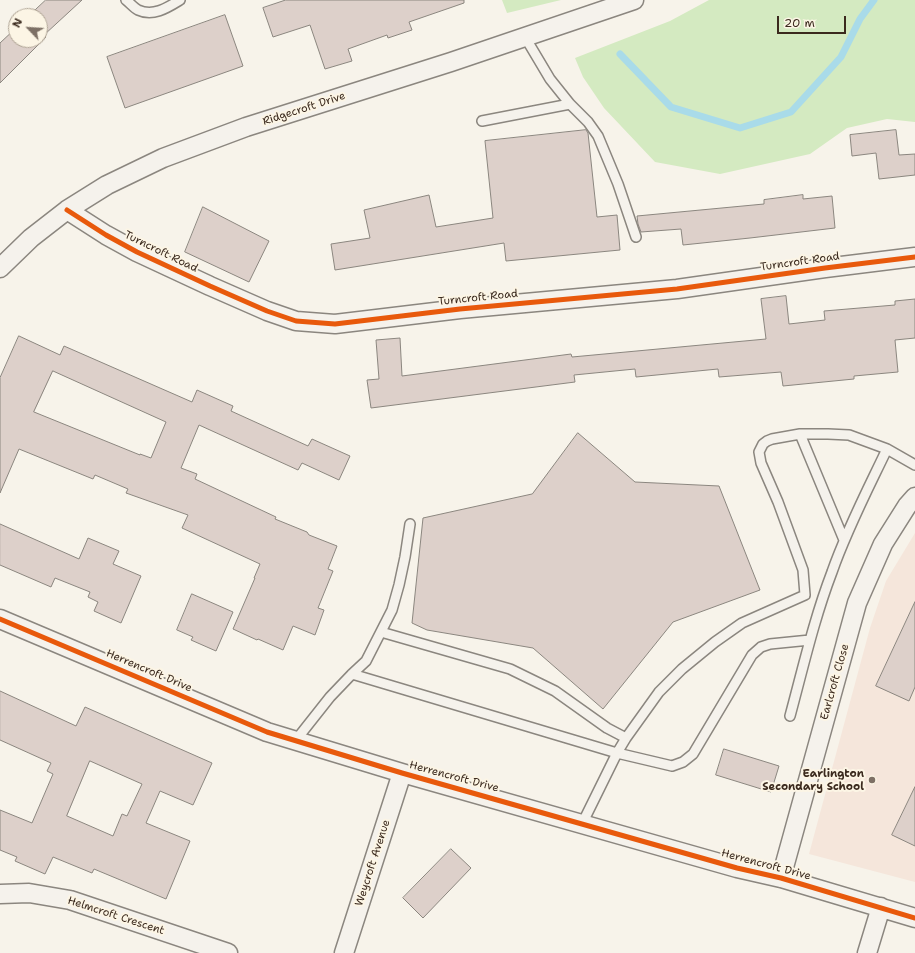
<!DOCTYPE html>
<html>
<head>
<meta charset="utf-8">
<style>
  body { margin:0 }
  #map { position:relative; width:915px; height:953px; overflow:hidden; background:#f7f3ea; font-family:"Shantell Sans",sans-serif }
  canvas { display:block }
  .north { position:absolute; left:8px; top:8px; width:40px; height:40px; box-sizing:border-box; background:#fcf5e5; border:1px solid #afa495; border-radius:50%; rotate:295deg; font-size:11px; font-weight:700; line-height:16px; text-align:center; color:#3b2a1e }
  .north::after { content:''; display:block; margin:auto; width:14px; height:18px; background:#7d7065; clip-path:polygon(50% 0,100% 100%,50% 72%,0 100%) }
  .scale { position:absolute; left:777px; top:16px; width:69px; height:18px; box-sizing:border-box; border:2px solid #3b2a1e; border-top:0; padding-left:5px; font-size:12px; line-height:14px; white-space:nowrap; color:#3b2a1e; -webkit-text-stroke:3px #fcf5e5; paint-order:stroke }
</style>
</head>
<body>
<div id="map">
<canvas width="915" height="953"></canvas>
<div class="north">N</div>
<div class="scale">20 m</div>
</div>
<script>
const c = document.querySelector('canvas').getContext('2d');
c.lineJoin = 'round';
function fillPath(path, color) { c.fillStyle = color; c.fill(path, 'evenodd'); }
function strokePath(path, color, width, dash) { c.strokeStyle = color; c.lineWidth = width; c.lineCap = dash ? 'butt' : 'round'; c.setLineDash(dash || []); c.stroke(path); }
function drawText(font, color, halo, rows, align = 'center') {
  c.font = font + ' "Shantell Sans",sans-serif'; c.lineWidth = 4; c.setLineDash([]); c.textBaseline = 'middle'; c.strokeStyle = halo; c.fillStyle = color; for (const [text, x, y, turn = 0] of rows) {
    c.save(); c.translate(x, y); c.rotate((+turn || 0) * Math.PI / 180); c.textAlign = isNaN(turn) ? turn : align; if (halo) c.strokeText(text, 0, 0); c.fillText(text, 0, 0); c.restore();
  }
}
fillPath(new Path2D(`
  M 915,533 L 915,882 L 809,854 L 870,628 L 886,581 Z`), '#f5e6db');
fillPath(new Path2D(`
  M 502,0 L 561,0 L 507,13 Z
  M 709,0 L 915,0 L 915,122 L 887,119 L 847,128 L 810,154 L 720,174 L 655,162 L 604,108 L 583,77 L 575,58 L 670,21 Z`), '#d4eac1');
strokePath(new Path2D(`
  M 620,54 L 671,107 L 740,128 L 791,112 L 841,57 L 860,19 L 874,0`), '#a9dbe9', 7);
const building = new Path2D(`
  M 46,0 L 82,0 L 44,35 L 46,37 L 0,83 L 0,43 L 16,28 L 16,40 L 40,40 L 40,16 L 29,16 Z
  M 286,0 L 464,0 L 464,3 L 409,22 L 412,30 L 388,38 L 387,35 L 348,49 L 352,61 L 325,69 L 310,25 L 273,37 L 263,8 Z
  M 225,15 L 243,66 L 125,108 L 107,57 Z
  M 586,130 L 588,133 L 597,217 L 617,215 L 620,250 L 506,261 L 504,243 L 335,270 L 331,244 L 370,238 L 364,210 L 429,195 L 436,227 L 493,218 L 485,141 Z
  M 896,130 L 899,155 L 915,154 L 915,175 L 879,179 L 876,153 L 852,156 L 850,135 Z
  M 803,195 L 803,199 L 832,196 L 835,228 L 750,238 L 683,245 L 681,229 L 641,232 L 638,224 L 637,216 L 764,204 L 764,200 Z
  M 203,207 L 269,241 L 249,282 L 185,252 Z
  M 786,296 L 789,324 L 825,320 L 824,311 L 895,305 L 895,301 L 915,299 L 915,338 L 895,340 L 898,372 L 854,376 L 854,379 L 783,386 L 781,372 L 719,377 L 718,369 L 636,377 L 635,369 L 574,375 L 575,382 L 371,408 L 367,380 L 379,379 L 376,340 L 400,338 L 402,376 L 571,354 L 572,357 L 766,339 L 761,299 Z
  M 19,336 L 60,355 L 64,346 L 192,402 L 197,390 L 233,406 L 231,411 L 308,446 L 312,439 L 350,456 L 339,480 L 302,463 L 298,470 L 199,425 L 181,468 L 197,474 L 195,479 L 276,517 L 275,519 L 307,532 L 309,535 L 337,546 L 328,569 L 333,571 L 318,608 L 324,610 L 315,635 L 293,626 L 283,650 L 258,639 L 257,640 L 233,629 L 255,578 L 254,578 L 260,564 L 182,528 L 188,515 L 126,493 L 128,489 L 95,475 L 93,479 L 19,449 L 0,493 L 0,378 ZM 53,371 L 166,422 L 151,458 L 140,454 L 140,455 L 34,412 Z
  M 578,433 L 635,482 L 719,486 L 760,590 L 673,622 L 603,709 L 533,648 L 427,630 L 412,623 L 423,518 L 532,494 Z
  M 0,524 L 79,559 L 88,538 L 119,551 L 113,564 L 141,576 L 121,623 L 94,611 L 98,602 L 88,597 L 90,592 L 55,578 L 51,587 L 0,565 Z
  M 192,594 L 233,612 L 216,651 L 191,640 L 193,637 L 177,630 Z
  M 915,602 L 915,687 L 909,701 L 876,686 Z
  M 0,691 L 76,726 L 85,707 L 212,763 L 193,805 L 160,791 L 146,823 L 190,841 L 166,899 L 94,869 L 92,873 L 53,857 L 45,874 L 15,861 L 17,857 L 0,850 L 0,810 L 32,823 L 53,774 L 47,771 L 51,763 L 0,740 ZM 90,761 L 142,784 L 127,816 L 122,814 L 113,836 L 67,816 Z
  M 724,749 L 779,766 L 771,792 L 716,775 Z
  M 915,787 L 915,846 L 892,835 Z
  M 451,849 L 471,868 L 423,918 L 403,898 Z`);
fillPath(building, '#ddd0ca');
strokePath(building, '#8b867f', 1);
const lane = new Path2D(`
  M 126,0 C 130,3 134,8 138,10 C 153,17 167,8 180,0
  M 525,37 L 550,79 L 570,104 L 588,122 L 598,136 L 618,184 L 636,237
  M 482,121 L 570,104
  M 800,434 L 844,540
  M 381,632 L 510,669 L 555,691 L 607,728 L 626,738
  M 352,674 L 617,753 L 672,766 L 683,762 L 693,754 L 752,655 L 761,647 L 770,644 L 810,640
  M 790,716 C 803,668 814,619 832,572 C 847,529 868,489 887,449
  M 296,740 L 330,697 L 352,674 L 366,661 L 392,610 L 399,585 L 405,557 L 410,524
  M 582,824 L 617,753 L 626,738 L 659,692 L 682,669 L 715,642 L 742,623 L 805,595 L 803,570 L 778,502 L 761,463 L 759,452 L 763,444 L 767,441 L 772,439 L 800,434 L 828,434 L 849,435 L 887,449 L 915,465`);
const street = new Path2D(`
  M 67,210 L 106,235 L 137,252 L 210,286 L 267,311 L 296,321 L 335,324 L 460,309 L 677,289 L 825,268 L 915,257
  M 0,268 L 31,238 L 67,210 L 107,185 L 163,158 L 246,127 L 451,62 L 634,0
  M 0,619 L 267,732 L 402,773 L 737,868 L 781,878 L 915,918
  M 781,878 L 857,603 L 883,544 L 907,506 L 915,497
  M 0,894 L 29,893 L 70,900 L 228,953
  M 344,953 L 402,773
  M 867,953 L 881,907`);
strokePath(lane, '#8b867f', 12);
strokePath(street, '#8b867f', 21);
strokePath(lane, '#f5f2ec', 9);
strokePath(street, '#f5f2ec', 18);
strokePath(new Path2D(`
  M 67,210 L 106,235 L 137,252 L 210,286 L 267,311 L 296,321 L 335,324 L 460,309 L 677,289 L 825,268 L 915,257
  M 0,619 L 267,732 L 402,773 L 737,868 L 781,878 L 915,918`), '#e8590c', 5);
for (const [x, y, r, color] of [
  [872,780,4,"#7d7065"]
]) { const dot = new Path2D(); dot.arc(x, y, r, 0, 2 * Math.PI); c.fillStyle = color; c.fill(dot); strokePath(dot, '#fcf5e5', 1.5); }
drawText('11px', '#3b2a1e', '#fcf5e5', [
  ["Ridgecroft Drive",304,109,-18],
  ["Turncroft Road",161,252,26],
  ["Turncroft Road",800,262,-8],
  ["Turncroft Road",478,298,-6],
  ["Herrencroft Drive",149,671,23],
  ["Earlcroft Close",835,682,-74],
  ["Herrencroft Drive",454,777,15],
  ["Weycroft Avenue",373,863,-72],
  ["Herrencroft Drive",766,865,15],
  ["Helmcroft Crescent",116,916,18]
]);
drawText('bold 11px', '#3b2a1e', '#fcf5e5', [
  ["Earlington",864,774],
  ["Secondary School",864,787]
], 'right');
</script>
</body>
</html>
